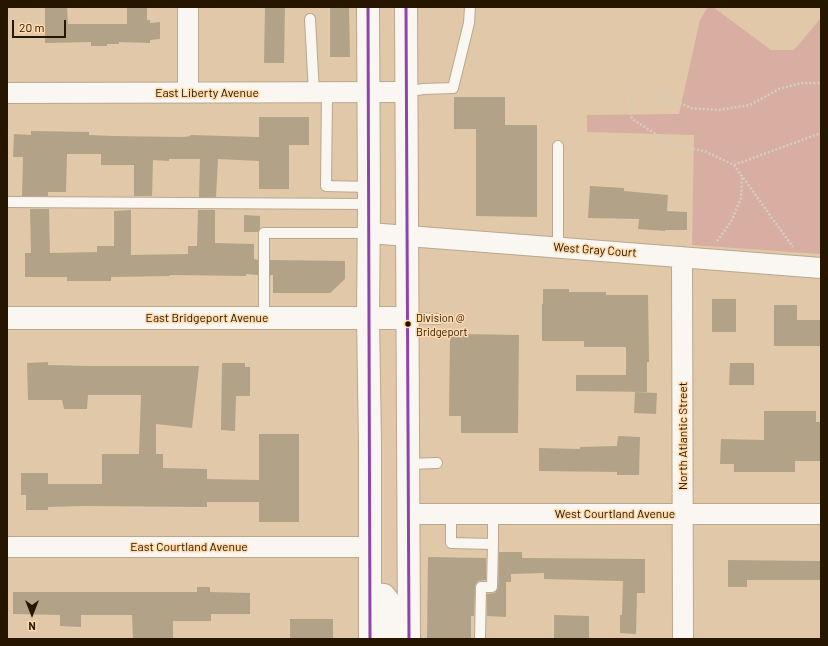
<!DOCTYPE html>
<html>
<head>
<meta charset="utf-8">
<style>
  body { margin:0 }
  #map { position:relative; width:828px; height:646px; overflow:hidden; background:#e0c8a8; font-family:Barlow,sans-serif }
  canvas { display:block }
  .frame { position:absolute; inset:0; border:8px solid #261600; pointer-events:none }
  .north { position:absolute; left:12px; top:594px; width:40px; height:40px; -webkit-text-stroke:3px #ffdaac; paint-order:stroke; rotate:180deg; font-size:11px; font-weight:700; line-height:16px; text-align:center; color:#261600 }
  .north::after { content:''; display:block; margin:auto; width:14px; height:18px; background:#261600; clip-path:polygon(50% 0,100% 100%,50% 72%,0 100%) }
  .scale { position:absolute; left:12px; top:20px; width:54px; height:18px; box-sizing:border-box; border:2px solid #261600; border-top:0; padding-left:5px; font-size:12px; line-height:14px; white-space:nowrap; color:#261600; -webkit-text-stroke:3px #ffdaac; paint-order:stroke }
</style>
</head>
<body>
<div id="map">
<canvas width="828" height="646"></canvas>
<div class="frame"></div>
<div class="north">N</div>
<div class="scale">20 m</div>
</div>
<script>
const c = document.querySelector('canvas').getContext('2d');
c.lineJoin = 'round';
function fillPath(path, color) { c.fillStyle = color; c.fill(path, 'evenodd'); }
function strokePath(path, color, width, dash) { c.strokeStyle = color; c.lineWidth = width; c.lineCap = dash ? 'butt' : 'round'; c.setLineDash(dash || []); c.stroke(path); }
function drawText(font, color, halo, rows, align = 'center') {
  c.font = font + ' Barlow,sans-serif'; c.lineWidth = 3; c.setLineDash([]); c.textBaseline = 'middle'; c.strokeStyle = halo; c.fillStyle = color; for (const [text, x, y, turn = 0] of rows) {
    c.save(); c.translate(x, y); c.rotate((+turn || 0) * Math.PI / 180); c.textAlign = isNaN(turn) ? turn : align; if (halo) c.strokeText(text, 0, 0); c.fillText(text, 0, 0); c.restore();
  }
}
fillPath(new Path2D(`
  M 708,7 L 713,7 L 771,50 L 794,50 L 821,18 L 821,254 L 692,245 L 694,135 L 587,132 L 587,115 L 679,114 L 700,20 Z`), '#d7aea1');
fillPath(new Path2D(`
  M 45,7 L 67,7 L 68,24 L 127,24 L 127,7 L 147,7 L 147,20 L 150,20 L 150,23 L 160,22 L 160,39 L 150,40 L 150,43 L 119,42 L 119,44 L 107,44 L 107,46 L 91,46 L 91,42 L 45,43 Z
  M 265,7 L 285,7 L 284,63 L 264,63 Z
  M 330,7 L 349,7 L 350,57 L 330,57 Z
  M 454,97 L 505,97 L 505,125 L 537,125 L 537,217 L 476,216 L 476,129 L 454,129 Z
  M 259,117 L 309,117 L 309,145 L 289,145 L 289,189 L 259,189 L 259,161 L 218,159 L 216,197 L 199,197 L 200,159 L 169,159 L 169,161 L 153,160 L 152,196 L 134,196 L 134,165 L 101,165 L 101,154 L 67,154 L 66,192 L 48,192 L 48,196 L 22,196 L 23,157 L 13,157 L 14,134 L 31,135 L 31,131 L 89,132 L 89,135 L 114,136 L 183,137 L 191,136 L 190,135 L 259,137 Z
  M 590,186 L 624,188 L 624,191 L 668,195 L 667,211 L 687,212 L 687,230 L 665,230 L 665,231 L 638,229 L 639,219 L 588,218 Z
  M 30,209 L 49,209 L 50,253 L 97,252 L 97,246 L 114,246 L 114,211 L 131,210 L 131,255 L 188,254 L 188,246 L 197,246 L 198,210 L 215,210 L 215,243 L 254,244 L 254,259 L 258,260 L 258,275 L 246,274 L 246,276 L 170,275 L 170,276 L 111,277 L 111,281 L 67,281 L 67,277 L 25,277 L 25,253 L 31,253 Z
  M 244,215 L 260,216 L 260,229 L 258,232 L 244,232 Z
  M 270,260 L 345,261 L 345,279 L 330,293 L 273,293 L 273,275 L 270,275 Z
  M 543,289 L 569,289 L 569,292 L 606,292 L 606,295 L 648,295 L 649,362 L 647,362 L 647,392 L 576,391 L 576,375 L 626,375 L 626,347 L 584,347 L 584,341 L 542,341 L 542,304 L 543,304 Z
  M 712,299 L 736,299 L 736,332 L 712,332 Z
  M 774,305 L 797,305 L 797,320 L 821,320 L 821,346 L 774,346 Z
  M 462,334 L 519,335 L 518,433 L 461,433 L 461,416 L 449,416 L 450,337 L 462,337 Z
  M 48,362 L 48,365 L 88,366 L 199,366 L 192,428 L 156,424 L 156,454 L 163,454 L 163,468 L 207,469 L 207,479 L 259,480 L 259,434 L 299,434 L 299,522 L 259,522 L 259,502 L 207,502 L 207,507 L 85,506 L 48,507 L 48,510 L 26,510 L 26,495 L 21,495 L 21,473 L 48,473 L 48,484 L 102,484 L 102,454 L 139,454 L 141,395 L 88,395 L 87,409 L 64,409 L 62,400 L 28,400 L 27,363 Z
  M 222,363 L 245,363 L 245,367 L 250,367 L 250,396 L 236,396 L 235,431 L 221,430 Z
  M 730,363 L 754,363 L 754,385 L 729,385 Z
  M 635,392 L 657,393 L 656,414 L 634,413 Z
  M 764,411 L 816,411 L 816,422 L 821,422 L 821,461 L 795,461 L 795,472 L 734,472 L 734,464 L 720,464 L 721,439 L 764,440 Z
  M 618,436 L 640,437 L 639,475 L 617,475 L 617,472 L 539,471 L 539,448 L 580,449 L 580,447 L 617,446 Z
  M 499,552 L 522,552 L 522,558 L 645,559 L 645,593 L 637,593 L 636,634 L 620,633 L 620,615 L 622,615 L 623,581 L 544,579 L 544,573 L 511,574 L 511,582 L 506,582 L 506,617 L 487,616 L 487,594 L 495,593 L 498,588 Z
  M 428,557 L 486,558 L 486,580 L 478,581 L 475,586 L 474,616 L 471,616 L 471,639 L 427,639 Z
  M 728,560 L 821,561 L 821,580 L 747,580 L 747,587 L 728,587 Z
  M 197,587 L 210,587 L 210,592 L 250,593 L 250,614 L 211,614 L 211,621 L 173,621 L 173,639 L 133,639 L 132,615 L 81,615 L 81,627 L 60,626 L 60,615 L 13,614 L 13,592 L 197,592 Z
  M 554,615 L 589,616 L 589,638 L 554,638 Z
  M 290,619 L 333,619 L 333,639 L 290,639 Z`), '#b2a388');
const service = new Path2D(`
  M 310,19 L 314,93
  M 406,92 L 423,89 L 453,88 L 469,23 L 470,7
  M 327,93 L 326,186 L 369,187
  M 558,146 L 558,247
  M 7,202 L 369,204
  M 264,318 L 264,233 L 369,233
  M 407,318 L 439,319
  M 409,464 L 437,463
  M 451,514 L 451,543 L 493,544 L 492,587 L 481,587 L 480,639
  M 493,514 L 493,544`);
const minor = new Path2D(`
  M 7,93 L 406,92
  M 188,93 L 188,7
  M 369,233 L 821,268
  M 682,257 L 683,639
  M 409,514 L 821,514
  M 7,547 L 370,547`);
const tertiary = new Path2D(`
  M 7,318 L 407,318`);
const primary = new Path2D(`
  M 368,7 L 369,204 L 368,318 L 370,444 L 370,639
  M 406,7 L 409,639
  M 370,594 L 384,595 L 388,600 L 389,639`);
strokePath(service, '#baa78e', 12);
strokePath(minor, '#baa78e', 22);
strokePath(tertiary, '#baa78e', 24);
strokePath(primary, '#baa78e', 24);
strokePath(new Path2D(`
  M 627,93 L 632,119 L 656,134 L 666,143 L 704,151 L 734,165 L 793,247
  M 658,93 L 691,108 L 719,110 L 750,105 L 779,89 L 801,83 L 821,83
  M 734,165 L 821,133
  M 717,241 L 731,222 L 741,198 L 742,177`), '#d5cdc2', 2.5, [2, 2]);
strokePath(service, '#faf7f2', 10);
strokePath(minor, '#faf7f2', 20);
strokePath(tertiary, '#faf7f2', 22);
strokePath(primary, '#faf7f2', 22);
strokePath(new Path2D(`
  M 368,7 L 370,639
  M 406,7 L 409,639`), '#8e44ad', 3);
for (const [x, y, r, color] of [
  [408,324,3.5,"#261600"]
]) { const dot = new Path2D(); dot.arc(x, y, r, 0, 2 * Math.PI); c.fillStyle = color; c.fill(dot); strokePath(dot, '#ffdaac', 1.5); }
drawText('11px', '#261600', '#ffdaac', [
  ["Division @",416,318],
  ["Bridgeport",416,332]
], 'left');
drawText('12px', '#261600', '#ffdaac', [
  ["East Liberty Avenue",207,93],
  ["West Gray Court",595,250,4],
  ["East Bridgeport Avenue",207,318],
  ["North Atlantic Street",683,436,-90],
  ["West Courtland Avenue",615,514],
  ["East Courtland Avenue",189,547]
]);
</script>
</body>
</html>
